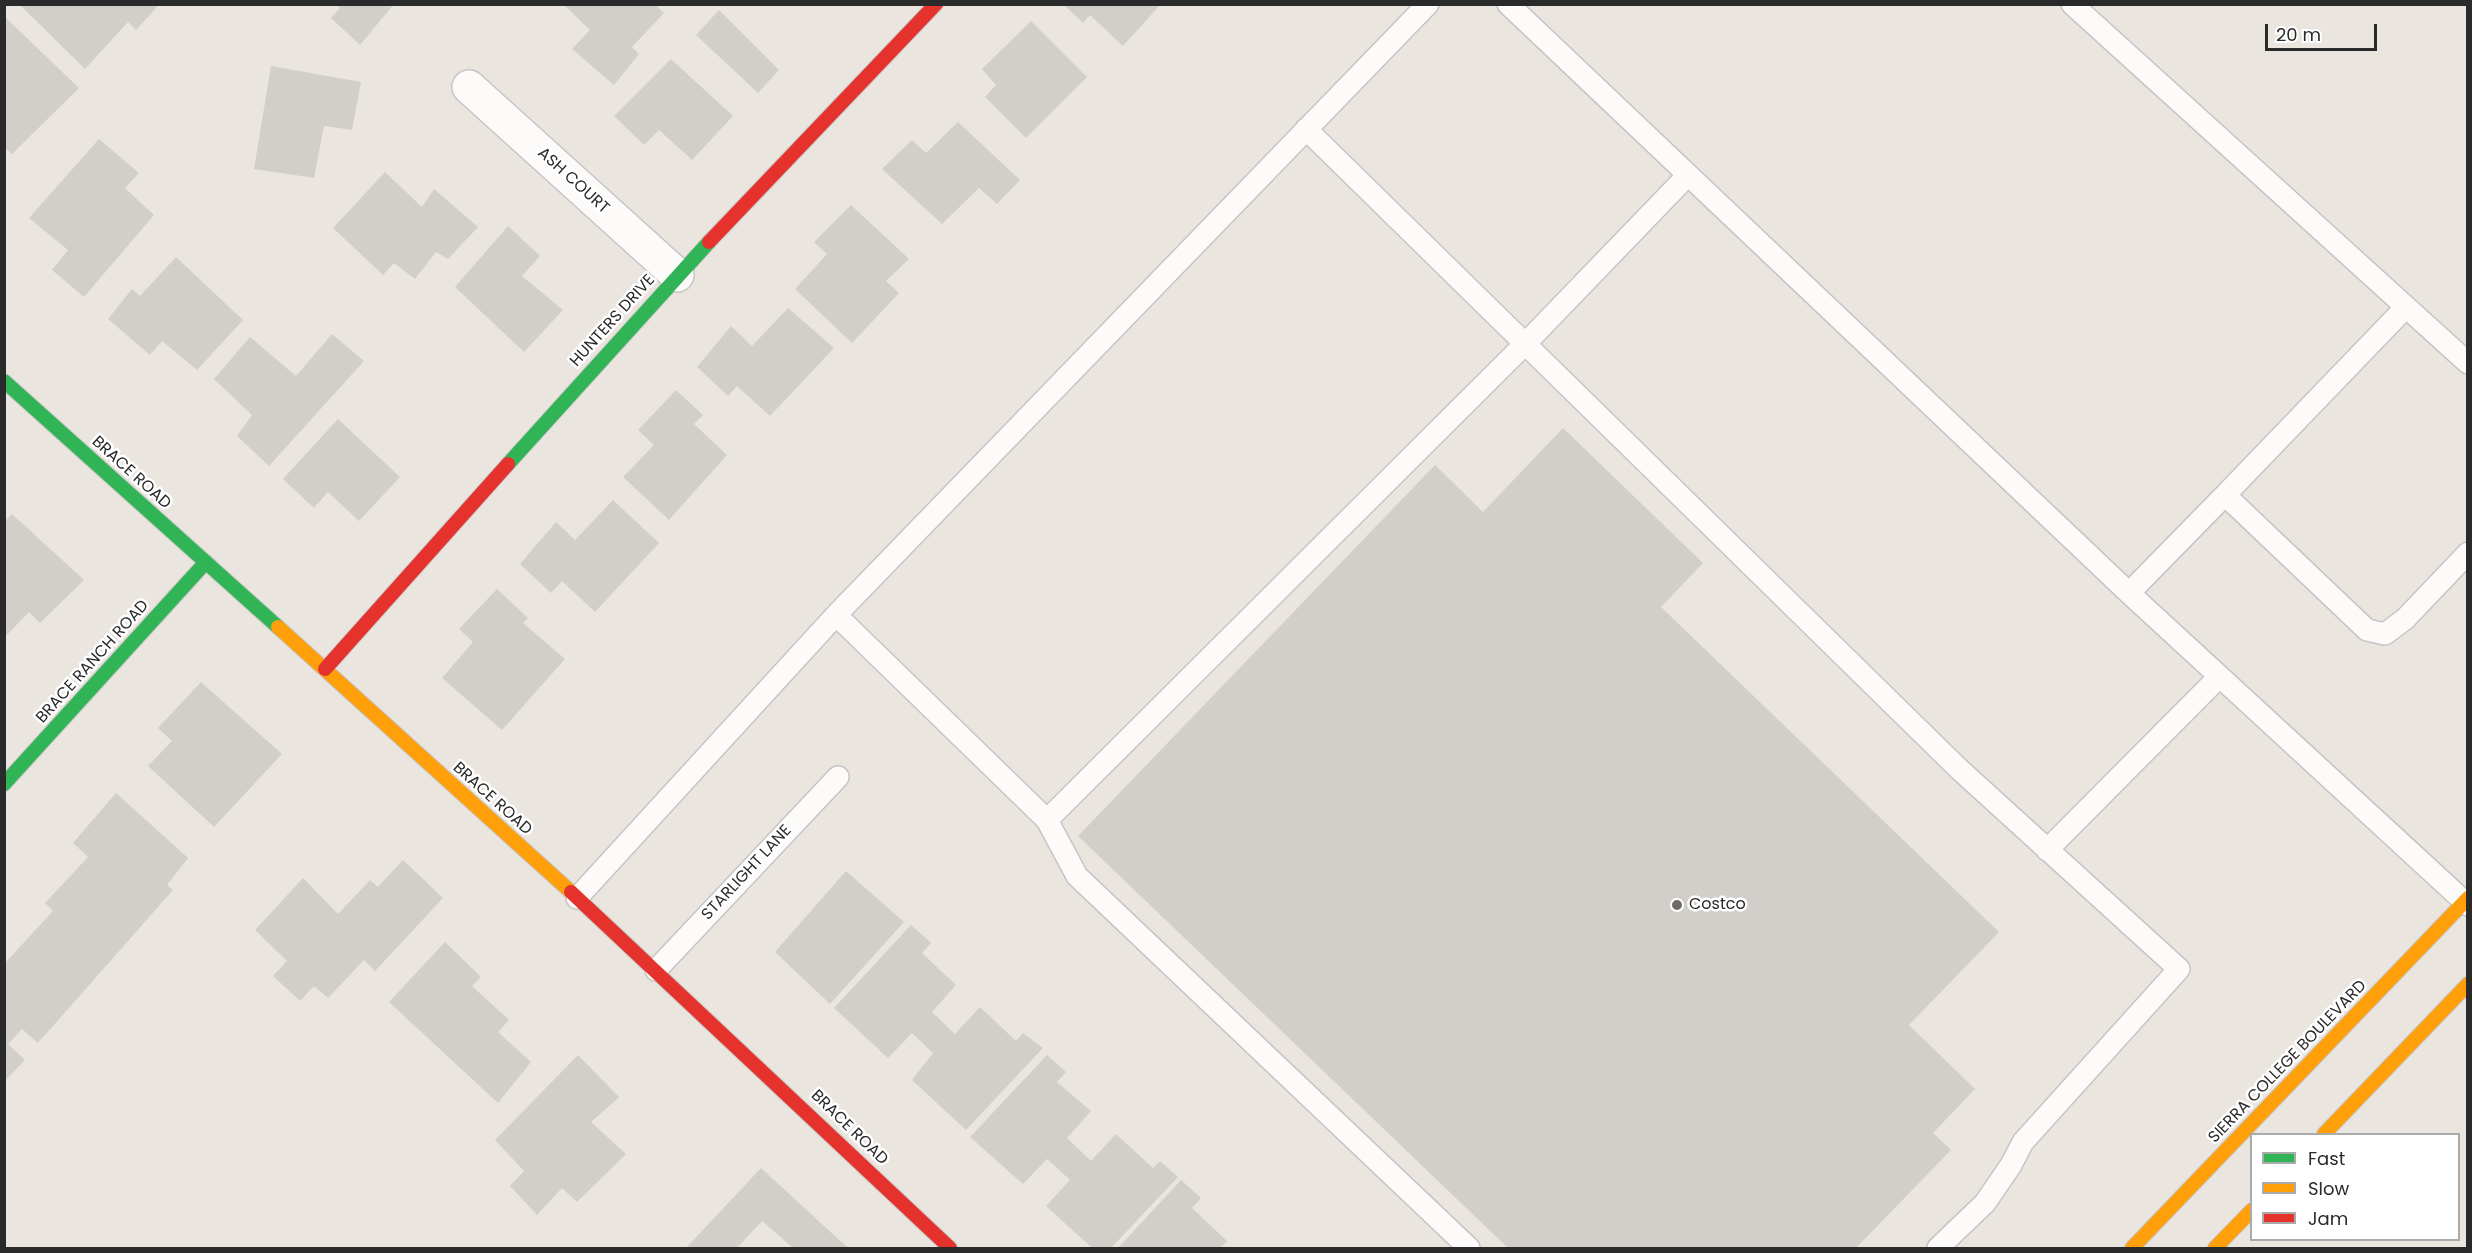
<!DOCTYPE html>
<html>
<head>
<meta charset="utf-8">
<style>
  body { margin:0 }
  #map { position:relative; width:2472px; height:1253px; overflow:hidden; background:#eae5de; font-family:Poppins,sans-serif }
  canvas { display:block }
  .frame { position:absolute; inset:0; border:6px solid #2a2a2a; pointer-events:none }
  .legend { position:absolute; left:2250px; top:1133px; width:210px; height:108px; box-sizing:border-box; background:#fff; border:2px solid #aaa; margin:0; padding:8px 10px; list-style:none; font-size:18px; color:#2a2a2a }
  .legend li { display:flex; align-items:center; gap:12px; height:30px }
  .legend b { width:30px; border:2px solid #aaa }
  .scale { position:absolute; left:2265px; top:24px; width:112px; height:27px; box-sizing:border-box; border:3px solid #2a2a2a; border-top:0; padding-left:8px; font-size:18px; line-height:21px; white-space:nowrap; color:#2a2a2a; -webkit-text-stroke:4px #fff; paint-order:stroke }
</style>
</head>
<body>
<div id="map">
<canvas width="2472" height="1253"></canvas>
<div class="frame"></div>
<ul class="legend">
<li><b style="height:8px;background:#30b455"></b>Fast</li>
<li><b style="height:8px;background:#ff9f0a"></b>Slow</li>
<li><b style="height:8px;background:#e5322d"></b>Jam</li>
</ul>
<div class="scale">20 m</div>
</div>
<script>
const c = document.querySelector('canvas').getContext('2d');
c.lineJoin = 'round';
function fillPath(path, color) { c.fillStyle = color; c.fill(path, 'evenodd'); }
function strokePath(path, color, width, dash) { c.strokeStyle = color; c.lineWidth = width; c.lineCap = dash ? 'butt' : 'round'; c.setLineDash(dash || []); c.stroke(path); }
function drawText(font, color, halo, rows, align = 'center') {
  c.font = font + ' Poppins,sans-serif'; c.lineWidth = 5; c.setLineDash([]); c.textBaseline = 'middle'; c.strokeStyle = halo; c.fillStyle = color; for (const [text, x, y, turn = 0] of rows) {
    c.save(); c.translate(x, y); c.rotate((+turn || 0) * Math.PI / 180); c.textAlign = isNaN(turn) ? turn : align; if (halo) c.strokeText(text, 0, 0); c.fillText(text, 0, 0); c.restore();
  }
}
fillPath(new Path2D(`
  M 19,4 L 155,4 L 157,7 L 136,30 L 128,22 L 85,69 Z
  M 335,4 L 394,4 L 360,45 L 331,18 L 340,8 Z
  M 563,4 L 655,4 L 664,13 L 632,47 L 639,54 L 614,85 L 572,49 L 590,30 Z
  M 1063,4 L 1161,4 L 1123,46 L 1090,15 L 1083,23 Z
  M 719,10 L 779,70 L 758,93 L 696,35 Z
  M 4,16 L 79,88 L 12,154 L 4,147 Z
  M 1031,21 L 1087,77 L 1026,138 L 985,97 L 996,85 L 982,69 Z
  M 671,59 L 733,116 L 692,160 L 659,130 L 644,145 L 614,116 Z
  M 271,66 L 361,82 L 352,130 L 324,126 L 314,178 L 254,169 Z
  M 958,122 L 1020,180 L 997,204 L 979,188 L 942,224 L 882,169 L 912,140 L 926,153 Z
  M 99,139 L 139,173 L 125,188 L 154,215 L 84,297 L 52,270 L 68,250 L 29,218 Z
  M 385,172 L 422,207 L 434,189 L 478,227 L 448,259 L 436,252 L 415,279 L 394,263 L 383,275 L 333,228 Z
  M 851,205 L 909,259 L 886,281 L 899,293 L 852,343 L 795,289 L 827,254 L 814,242 Z
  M 508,226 L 540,256 L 522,276 L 563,310 L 524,352 L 455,287 Z
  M 176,257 L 243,320 L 197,370 L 162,341 L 150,355 L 108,319 L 132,289 L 140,296 Z
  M 788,308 L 834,348 L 770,416 L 737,386 L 728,396 L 697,367 L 731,326 L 752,346 Z
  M 332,334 L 364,361 L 269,466 L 237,436 L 252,415 L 214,379 L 250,337 L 296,376 Z
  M 676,390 L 703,415 L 694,424 L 727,455 L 669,520 L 623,477 L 654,445 L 638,430 Z
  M 338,419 L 400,477 L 359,521 L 328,492 L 314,508 L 283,479 Z
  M 1563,428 L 1703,563 L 1661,607 L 1999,932 L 1909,1025 L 1975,1089 L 1933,1133 L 1951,1150 L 1856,1248 L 1508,1248 L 1078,836 L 1435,465 L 1483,512 Z
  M 613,500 L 659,543 L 595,612 L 562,581 L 551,593 L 520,564 L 556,522 L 575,540 Z
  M 12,514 L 84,580 L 40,623 L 29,612 L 4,638 L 4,522 Z
  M 497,589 L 528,618 L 523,623 L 565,659 L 502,730 L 442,678 L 473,642 L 459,629 Z
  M 201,682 L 282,754 L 214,827 L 148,766 L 172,741 L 158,728 Z
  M 116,793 L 188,858 L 167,885 L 173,890 L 38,1043 L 22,1029 L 8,1044 L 25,1060 L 4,1082 L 4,964 L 53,911 L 45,903 L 88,857 L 73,843 Z
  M 403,860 L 443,898 L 375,971 L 364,960 L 328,998 L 314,986 L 300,1001 L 273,976 L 287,961 L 255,930 L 303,878 L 338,914 L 370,880 L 378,887 Z
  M 846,871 L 904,922 L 830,1004 L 775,952 Z
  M 911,925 L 931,943 L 922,953 L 956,985 L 932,1012 L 955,1034 L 980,1007 L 1016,1041 L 1023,1033 L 1043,1048 L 966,1130 L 912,1080 L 933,1053 L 912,1033 L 888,1058 L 834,1008 Z
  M 445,942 L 481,977 L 472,986 L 509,1020 L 498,1032 L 531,1062 L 498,1103 L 389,1002 Z
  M 578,1055 L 619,1097 L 591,1122 L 626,1154 L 577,1202 L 562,1188 L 537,1215 L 510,1186 L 524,1171 L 495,1140 Z
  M 1047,1055 L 1066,1072 L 1057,1082 L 1091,1111 L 1067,1138 L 1091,1161 L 1116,1134 L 1153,1168 L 1160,1161 L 1178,1177 L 1111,1248 L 1092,1248 L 1046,1206 L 1070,1180 L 1047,1159 L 1023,1184 L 970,1137 Z
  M 761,1168 L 848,1248 L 793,1248 L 762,1221 L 737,1248 L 686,1248 Z
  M 1181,1180 L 1201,1198 L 1192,1208 L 1227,1241 L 1220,1248 L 1118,1248 Z`), '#d2cfca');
const lane = new Path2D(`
  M 1508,4 L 2129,593 L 2468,905
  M 2072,4 L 2468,363
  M 1306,129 L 1959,769 L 2179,969 L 2023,1142 L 2011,1165 L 1985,1203 L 1938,1248
  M 2225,495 L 2406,307
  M 2129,593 L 2225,495 L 2367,630 L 2385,634 L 2405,619 L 2468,553
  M 836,615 L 1428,4
  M 1047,820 L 1525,344 L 1688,175
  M 2047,850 L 2219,677
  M 577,898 L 836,615 L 1047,820 L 1077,876 L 1469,1248
  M 656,970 L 838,777`);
const street = new Path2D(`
  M 469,87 L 677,275`);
const fast = new Path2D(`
  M 4,381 L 278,627
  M 508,464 L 709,242
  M 4,784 L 206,562`);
const slow = new Path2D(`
  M 278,627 L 571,892
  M 2324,1134 L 2468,984
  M 2132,1248 L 2468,898
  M 2215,1248 L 2252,1210`);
const jam = new Path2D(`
  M 709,242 L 936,4
  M 325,669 L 508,464
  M 571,892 L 950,1248`);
strokePath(lane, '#c6c5c5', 24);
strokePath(street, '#c6c5c5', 36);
strokePath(fast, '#c6c5c5', 16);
strokePath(slow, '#c6c5c5', 16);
strokePath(jam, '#c6c5c5', 16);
strokePath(lane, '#fcfbfa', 21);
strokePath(street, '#fcfbfa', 33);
strokePath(fast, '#30b455', 14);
strokePath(slow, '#ff9f0a', 14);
strokePath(jam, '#e5322d', 14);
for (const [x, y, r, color] of [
  [1677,905,6,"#6d6b69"]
]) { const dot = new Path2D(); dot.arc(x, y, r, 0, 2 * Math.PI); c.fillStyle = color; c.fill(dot); strokePath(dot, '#fff', 2); }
drawText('16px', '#2a2a2a', '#fff', [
  ["ASH COURT",573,181,42],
  ["HUNTERS DRIVE",613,321,-48],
  ["BRACE ROAD",131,473,42],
  ["BRACE RANCH ROAD",93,662,-48],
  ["BRACE ROAD",492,799,42],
  ["STARLIGHT LANE",747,873,-47],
  ["SIERRA COLLEGE BOULEVARD",2288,1062,-46],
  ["BRACE ROAD",849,1128,44]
]);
drawText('16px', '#2a2a2a', '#fff', [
  ["Costco",1689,905]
], 'left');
</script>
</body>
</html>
